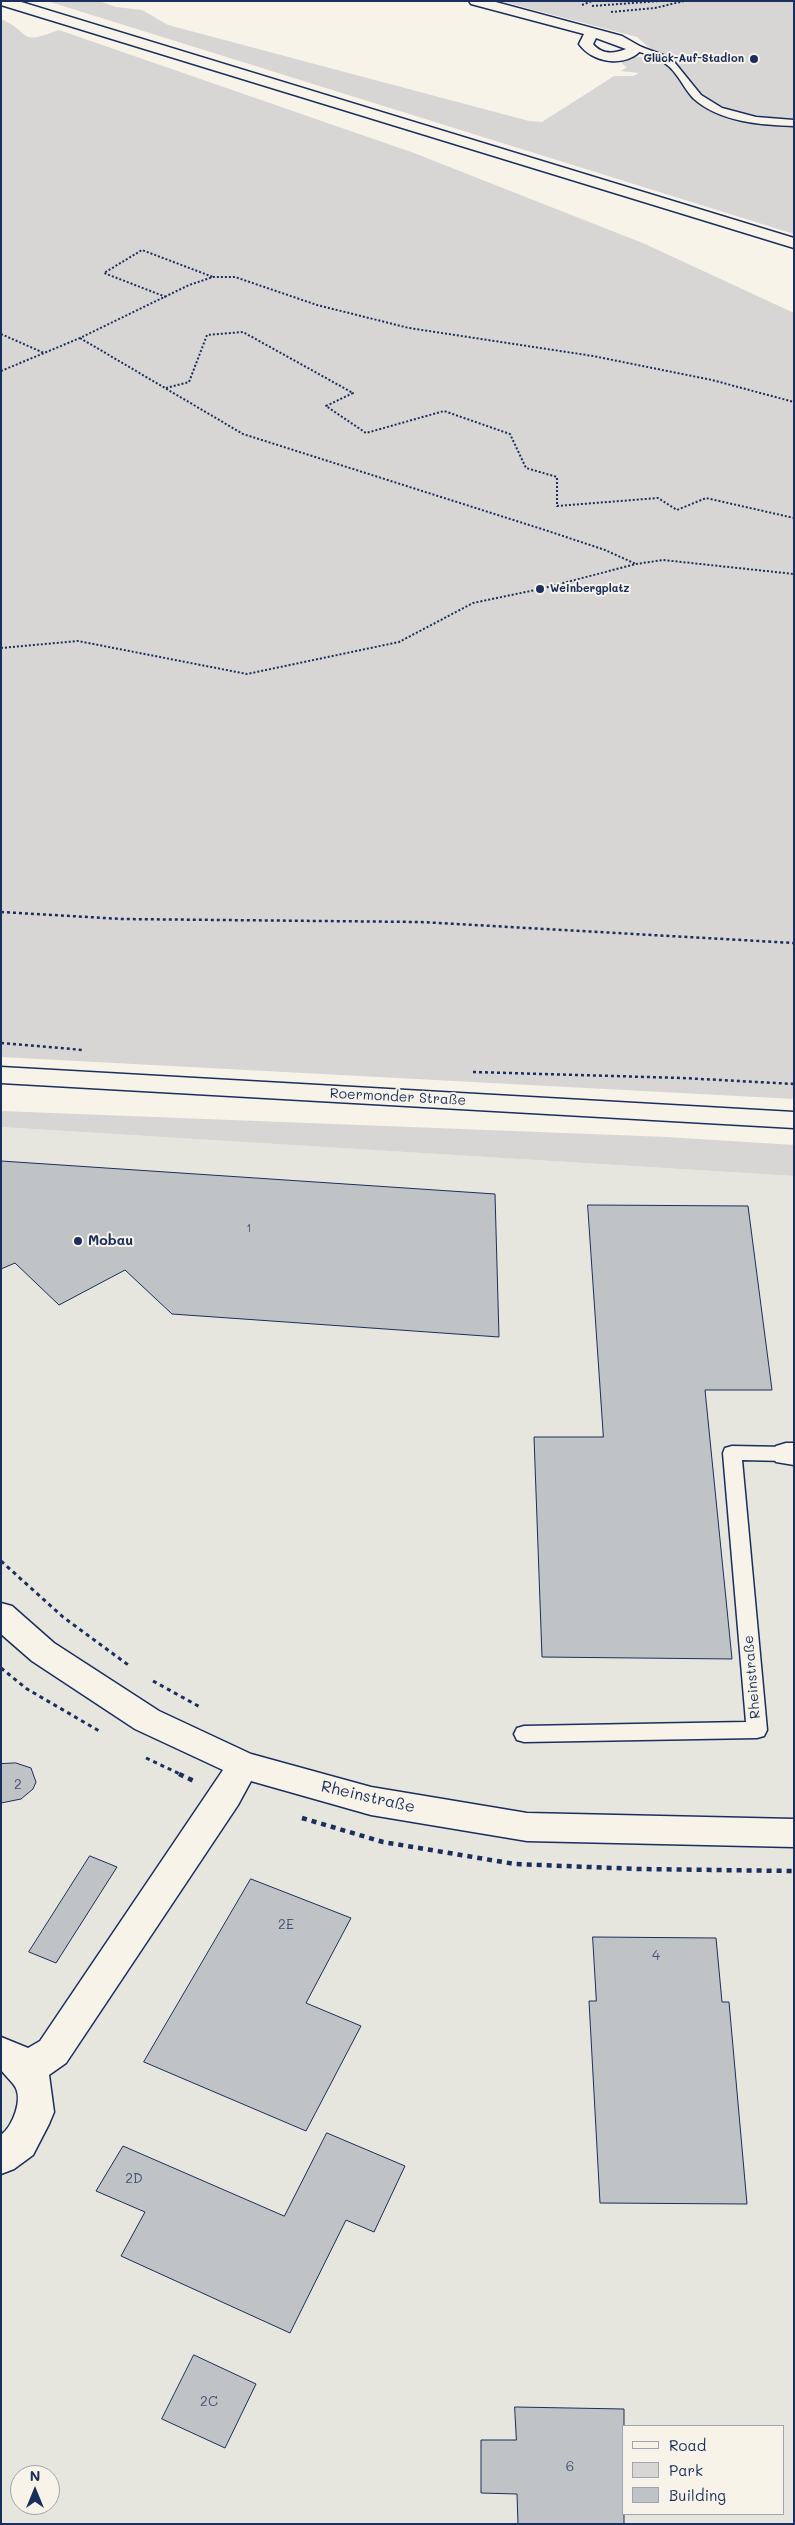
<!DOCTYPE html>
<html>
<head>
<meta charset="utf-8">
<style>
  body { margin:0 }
  #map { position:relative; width:795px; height:2525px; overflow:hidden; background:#f7f3e8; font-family:Mali,sans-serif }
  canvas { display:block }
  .frame { position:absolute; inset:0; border:2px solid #1b2f5e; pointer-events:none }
  .legend { position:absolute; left:622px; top:2425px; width:162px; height:90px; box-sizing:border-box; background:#f7f3e8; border:1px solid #9fa5b1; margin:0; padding:6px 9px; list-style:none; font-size:15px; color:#1b2f5e }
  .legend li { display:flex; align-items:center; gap:10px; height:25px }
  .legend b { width:25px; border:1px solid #9fa5b1 }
  .north { position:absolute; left:10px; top:2465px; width:50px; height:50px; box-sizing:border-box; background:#f7f3e8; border:1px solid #9fa5b1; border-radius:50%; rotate:0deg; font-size:14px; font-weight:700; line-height:20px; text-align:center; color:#1b2f5e }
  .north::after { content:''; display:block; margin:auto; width:18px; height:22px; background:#1b2f5e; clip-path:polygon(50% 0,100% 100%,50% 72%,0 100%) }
</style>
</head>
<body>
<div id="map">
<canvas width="795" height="2525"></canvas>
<div class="frame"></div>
<ul class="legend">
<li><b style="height:6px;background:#f7f3e8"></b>Road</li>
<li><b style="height:14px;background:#d7d6d4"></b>Park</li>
<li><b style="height:14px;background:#c0c3c5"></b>Building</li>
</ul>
<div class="north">N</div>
</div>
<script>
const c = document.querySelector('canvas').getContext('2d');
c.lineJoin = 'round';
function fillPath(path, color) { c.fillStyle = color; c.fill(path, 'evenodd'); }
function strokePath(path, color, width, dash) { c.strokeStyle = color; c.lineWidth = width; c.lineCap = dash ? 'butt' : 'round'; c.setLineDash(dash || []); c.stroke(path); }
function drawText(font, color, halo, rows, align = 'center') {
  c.font = font + ' Mali,sans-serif'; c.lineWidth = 4; c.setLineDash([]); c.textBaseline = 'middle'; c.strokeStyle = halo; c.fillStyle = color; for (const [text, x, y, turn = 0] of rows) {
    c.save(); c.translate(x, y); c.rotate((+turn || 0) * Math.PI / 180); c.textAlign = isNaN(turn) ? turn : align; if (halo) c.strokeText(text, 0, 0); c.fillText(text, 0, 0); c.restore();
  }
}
fillPath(new Path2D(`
  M 1,1127 L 794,1176 L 794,2524 L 1,2524 ZM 624,2426 L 784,2426 L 784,2514 L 624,2514 ZM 20,2475 L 50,2475 L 50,2505 L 20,2505 Z`), '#e6e5de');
fillPath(new Path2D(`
  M 47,1 L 99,1 L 116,7 L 142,10 L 168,25 L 529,121 L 542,122 L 614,76 L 633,76 L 639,73 L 621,71 L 627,67 L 622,64 L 622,61 L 636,57 L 649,57 L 648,60 L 653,51 L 637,37 L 500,1 L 794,1 L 794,234 Z
  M 1,19 C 34,34 17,46 59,30 L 414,153 L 645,244 L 794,313 L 794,1099 L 1,1057 Z
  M 1,1111 L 667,1137 L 794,1145 L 794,1176 L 1,1127 Z`), '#d7d6d4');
const building = new Path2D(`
  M 1,1161 L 495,1194 L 499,1337 L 172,1314 L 125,1270 L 59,1305 L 15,1263 L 1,1269 Z
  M 588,1205 L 748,1206 L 772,1390 L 705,1390 L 732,1659 L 542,1657 L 534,1437 L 603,1437 Z
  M 16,1763 L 31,1768 L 36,1782 L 33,1789 L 21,1799 L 1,1803 L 1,1764 Z
  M 90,1856 L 117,1867 L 56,1963 L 29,1952 Z
  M 251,1879 L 351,1918 L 306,2003 L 361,2026 L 306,2131 L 144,2062 Z
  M 593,1937 L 716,1938 L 722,2002 L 729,2002 L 747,2204 L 600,2203 L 589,2001 L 596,2001 Z
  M 327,2133 L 405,2166 L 374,2232 L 346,2220 L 290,2333 L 121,2256 L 145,2212 L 96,2191 L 123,2146 L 284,2216 Z
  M 194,2355 L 256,2384 L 225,2448 L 162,2419 Z
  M 515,2407 L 624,2409 L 624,2524 L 518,2524 L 517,2494 L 481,2493 L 481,2440 L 516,2440 Z`);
fillPath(building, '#c0c3c5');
strokePath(building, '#1b2f5e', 1);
const lane = new Path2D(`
  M 636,45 L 671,58 L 701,95 L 722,108 L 756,117 L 794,120 L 794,126 C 761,125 720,122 694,99 C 688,93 683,84 678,77 C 667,60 651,55 633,50 L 632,48 Z
  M 732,1446 L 786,1447 L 794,1451 L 793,1459 L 786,1461 L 742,1460 L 767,1730 L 764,1736 L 757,1738 L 524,1742 L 517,1740 L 514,1734 L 517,1728 L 524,1726 L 746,1722 L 723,1453 L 725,1448 Z`);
const street = new Path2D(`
  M 469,1 L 492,1 L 622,36 L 643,48 C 627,69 592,63 579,44 L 584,34 L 471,4 ZM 596,38 L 626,49 C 614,54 602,55 593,44 Z
  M 786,1443 L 794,1443 L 794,1465 L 776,1462 L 771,1454 L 776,1446 Z
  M 1,1603 L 12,1606 L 54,1643 L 159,1711 L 251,1754 L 371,1787 L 527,1813 L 794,1819 L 794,1847 L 527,1841 L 371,1815 L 251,1781 L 238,1805 L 66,2063 L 49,2075 L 54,2112 L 49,2124 L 33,2155 L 14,2169 L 1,2174 L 1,2135 C 13,2126 24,2098 14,2085 C 10,2080 5,2075 1,2070 L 1,2037 L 28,2048 L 40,2041 L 223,1770 L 135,1729 L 32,1661 L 1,1634 Z`);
const secondary = new Path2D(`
  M 1,1 L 18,1 L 794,238 L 794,248 L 1,5 Z
  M 1,1067 L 794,1112 L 794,1128 L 1,1083 Z`);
strokePath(lane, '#1b2f5e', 3);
strokePath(street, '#1b2f5e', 3);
strokePath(secondary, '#1b2f5e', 3);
strokePath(new Path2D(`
  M 582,5 L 592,1
  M 592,6 L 660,1
  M 611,12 L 655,8 L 684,1
  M 166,297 L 104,273 L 142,250 L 213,277
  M 1,334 L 44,353
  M 80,338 L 243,434 L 548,531 L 605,550 L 636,564
  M 1,371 L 80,338 L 189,285 L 213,277 L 235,277 L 317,305 L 409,328 L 593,356 L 712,380 L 794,402
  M 166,388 L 189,382 L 207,335 L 243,332 L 353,393 L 326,406 L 366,433 L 444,411 L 510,434 L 526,468 L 557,477 L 557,506 L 658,498 L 677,510 L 706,498 L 794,518
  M 1,648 L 78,641 L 247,674 L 399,642 L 473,603 L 540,589 L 636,564 L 663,560 L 794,574`), '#1b2f5e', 2, [2, 2]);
strokePath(new Path2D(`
  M 1,912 L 122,919 L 421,922 L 794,943
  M 1,1043 L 83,1050
  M 473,1072 L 683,1078 L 794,1084`), '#1b2f5e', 2.5, [3, 3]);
strokePath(new Path2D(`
  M 1,1561 L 63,1617 L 131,1667
  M 1,1668 L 27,1689 L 101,1732
  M 153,1681 L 200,1707
  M 146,1758 L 182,1775`), '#1b2f5e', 3, [4, 4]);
strokePath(new Path2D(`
  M 179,1774 L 194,1781
  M 302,1818 L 383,1842 L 515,1864 L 639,1869 L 794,1871`), '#1b2f5e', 4.5, [5, 5]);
fillPath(lane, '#f7f3e8');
fillPath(street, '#f7f3e8');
fillPath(secondary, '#f7f3e8');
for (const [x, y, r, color] of [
  [754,59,5,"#1b2f5e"],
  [540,589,5,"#1b2f5e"],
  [78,1241,5,"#1b2f5e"]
]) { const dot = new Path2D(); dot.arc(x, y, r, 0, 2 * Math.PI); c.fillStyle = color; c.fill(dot); strokePath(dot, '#f7f3e8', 2); }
drawText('bold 11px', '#1b2f5e', '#f7f3e8', [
  ["Glück-Auf-Stadion",744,59],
  ["Weinbergplatz",550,589,"left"]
], 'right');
drawText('11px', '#445478', null, [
  ["1",249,1229]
]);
drawText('14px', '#1b2f5e', '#f7f3e8', [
  ["Roermonder Straße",398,1097,3],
  ["Rheinstraße",752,1677,-95]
]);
drawText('bold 14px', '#1b2f5e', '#f7f3e8', [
  ["Mobau",88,1241]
], 'left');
drawText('14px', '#445478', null, [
  ["2",18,1785],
  ["2E",286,1925],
  ["4",656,1956],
  ["2D",134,2179],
  ["2C",209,2402],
  ["6",570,2467]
]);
drawText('16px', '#1b2f5e', '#f7f3e8', [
  ["Rheinstraße",368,1797,13]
]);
</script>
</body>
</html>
